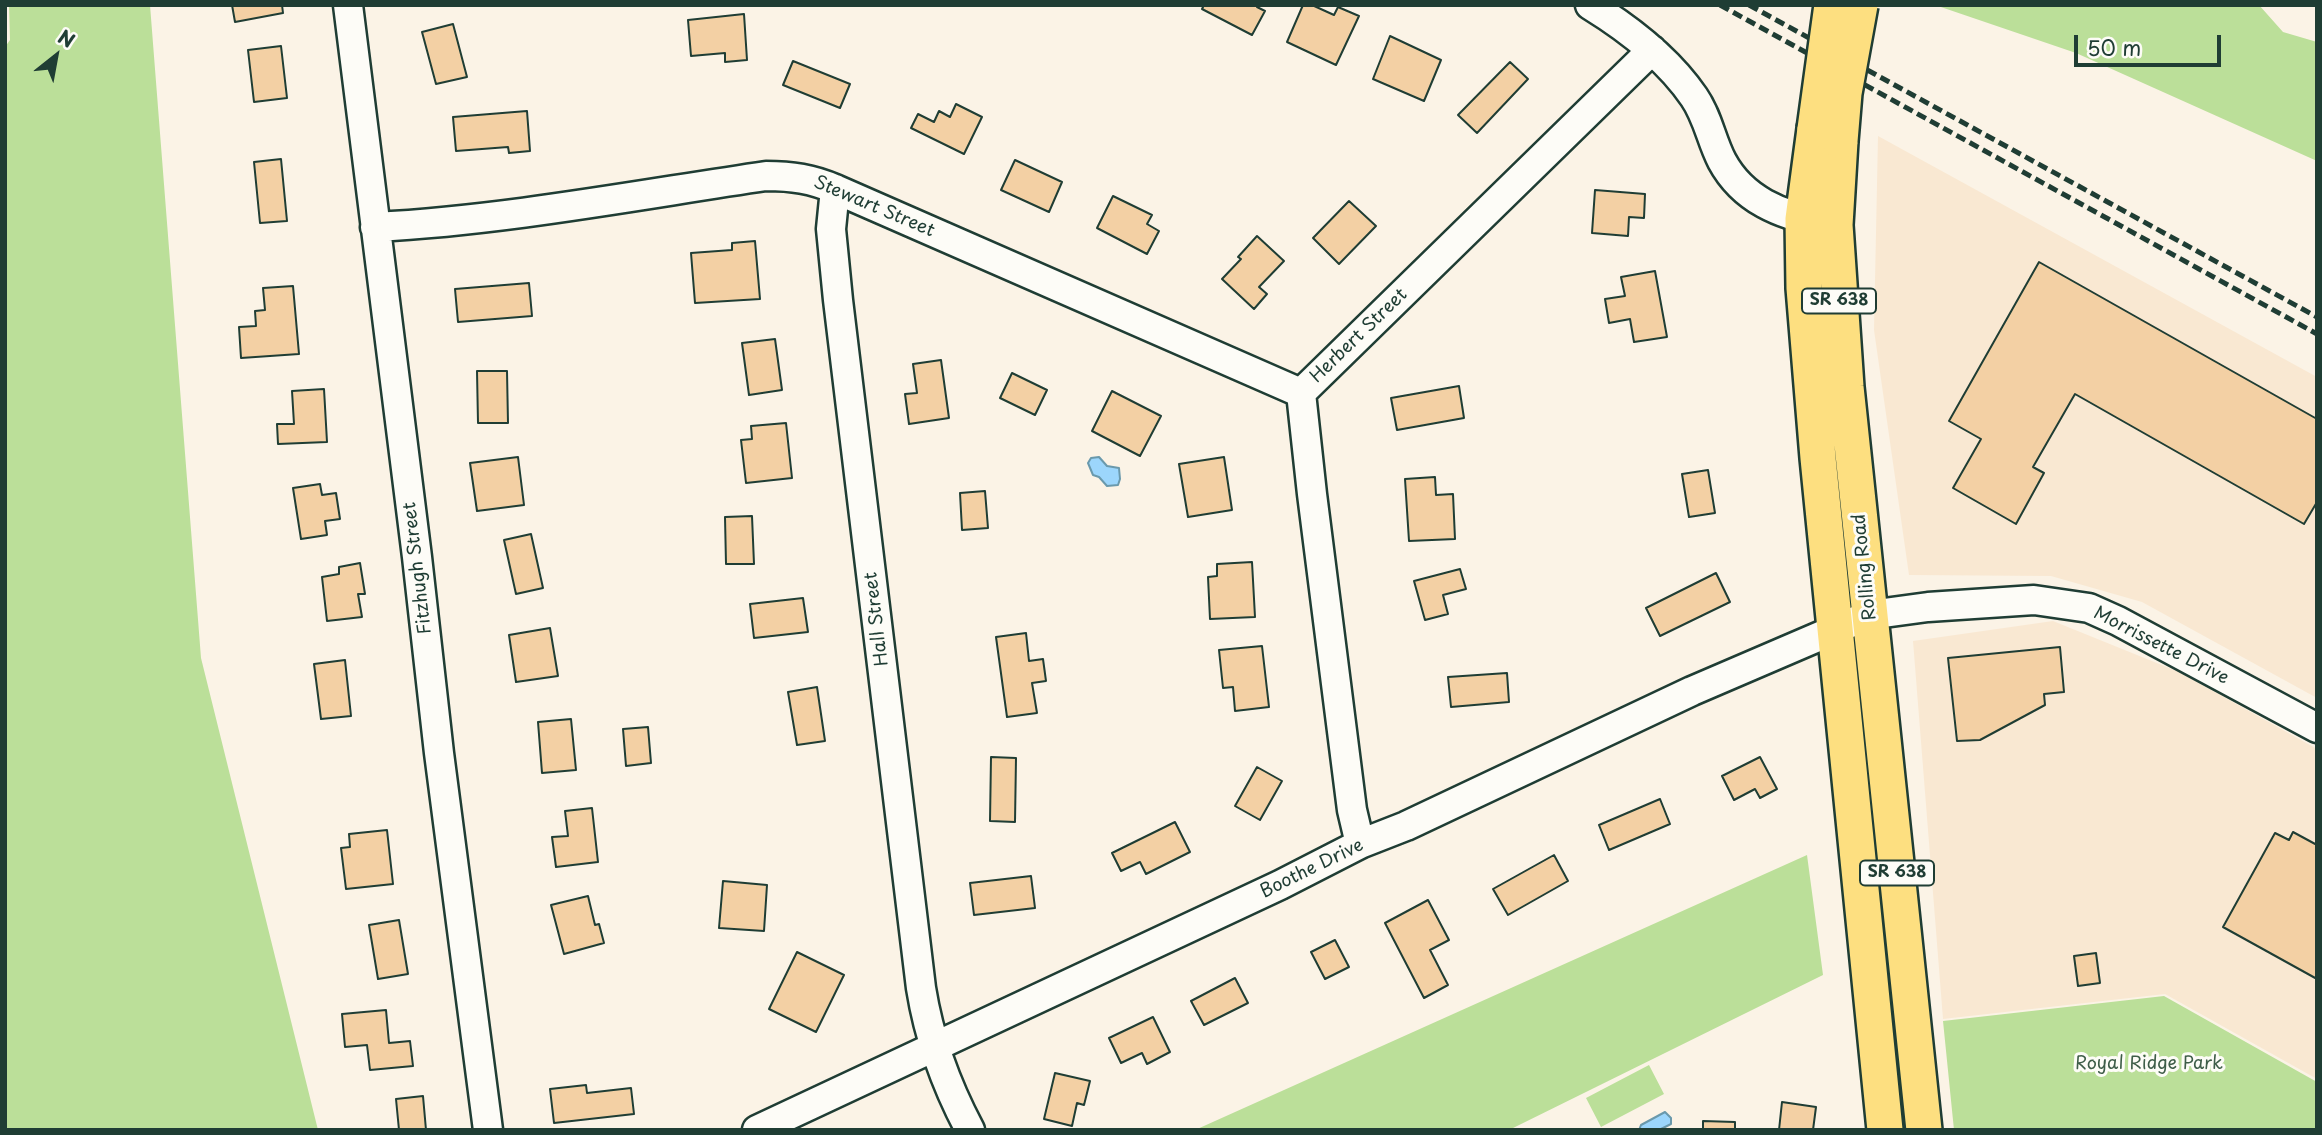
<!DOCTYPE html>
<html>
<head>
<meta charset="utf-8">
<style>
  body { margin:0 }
  #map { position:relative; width:2322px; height:1135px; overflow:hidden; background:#fbf3e6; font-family:"Playpen Sans",sans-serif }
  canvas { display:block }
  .frame { position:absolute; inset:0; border:7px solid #1f3d34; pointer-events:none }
  .north { position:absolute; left:21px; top:21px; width:70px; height:70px; -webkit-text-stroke:5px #fdfcf7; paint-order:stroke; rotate:31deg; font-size:19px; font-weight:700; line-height:28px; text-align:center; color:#1f3d34 }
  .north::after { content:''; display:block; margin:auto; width:24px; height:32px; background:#1f3d34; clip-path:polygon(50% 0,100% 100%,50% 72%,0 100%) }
  .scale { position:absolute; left:2074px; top:35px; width:147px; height:32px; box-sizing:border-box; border:4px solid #1f3d34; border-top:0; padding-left:9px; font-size:21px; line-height:24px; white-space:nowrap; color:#1f3d34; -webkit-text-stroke:5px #fdfcf7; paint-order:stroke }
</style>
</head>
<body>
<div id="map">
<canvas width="2322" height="1135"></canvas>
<div class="frame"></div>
<div class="north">N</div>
<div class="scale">50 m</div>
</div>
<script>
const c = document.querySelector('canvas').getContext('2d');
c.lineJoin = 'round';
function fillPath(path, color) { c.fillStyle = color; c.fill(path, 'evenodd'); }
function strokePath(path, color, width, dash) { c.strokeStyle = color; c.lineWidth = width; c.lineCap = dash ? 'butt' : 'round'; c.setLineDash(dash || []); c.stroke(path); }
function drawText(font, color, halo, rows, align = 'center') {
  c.font = font + ' "Playpen Sans",sans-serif'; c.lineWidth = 6; c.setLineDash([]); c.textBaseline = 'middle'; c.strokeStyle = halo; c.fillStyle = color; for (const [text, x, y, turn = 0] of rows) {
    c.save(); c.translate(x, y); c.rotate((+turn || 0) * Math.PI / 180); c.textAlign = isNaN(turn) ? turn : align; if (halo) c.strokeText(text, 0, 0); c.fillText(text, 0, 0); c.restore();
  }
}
fillPath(new Path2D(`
  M 1878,136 L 2317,377 L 2317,698 L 2142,602 L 2051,576 L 1909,575 L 1874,330 Z
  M 2053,621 L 2179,672 L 2317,749 L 2317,1079 L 2165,994 L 1943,1019 L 1913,641 Z`), '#f9e8d2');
fillPath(new Path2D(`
  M 9,5 L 150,5 L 201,658 L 318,1130 L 5,1130 L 5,47 L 10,40 Z
  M 1935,5 L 2259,5 L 2283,32 L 2317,42 L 2317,161 L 2076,53 Z
  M 1807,855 L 1823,975 L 1509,1130 L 1195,1130 Z
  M 2164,996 L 2317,1082 L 2317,1130 L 1954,1130 L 1943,1021 Z
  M 1649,1065 L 1664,1094 L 1601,1127 L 1586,1098 Z`), '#bbdf99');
const water = new Path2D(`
  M 1099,457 L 1107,466 L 1119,468 L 1120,479 L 1118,485 L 1107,486 L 1099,477 L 1093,475 L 1088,463 L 1091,458 Z
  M 1665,1112 L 1671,1118 L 1671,1124 L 1659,1130 L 1639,1130 L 1641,1125 Z`);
fillPath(water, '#9cd6fc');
strokePath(water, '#6a99ac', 2);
const building = new Path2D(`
  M 232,5 L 282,5 L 283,13 L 235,22 Z
  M 1204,5 L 1259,5 L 1257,7 L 1265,11 L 1252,35 L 1202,9 Z
  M 1303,5 L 1312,5 L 1334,15 L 1338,7 L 1359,16 L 1336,65 L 1287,42 Z
  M 744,14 L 747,60 L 725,62 L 725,53 L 691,56 L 688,20 Z
  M 453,24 L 467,77 L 436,84 L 422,32 Z
  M 1390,36 L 1441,60 L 1424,101 L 1373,79 Z
  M 281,46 L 287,98 L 254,102 L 248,50 Z
  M 793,61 L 850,84 L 840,108 L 783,85 Z
  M 1510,62 L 1528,79 L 1477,133 L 1458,115 Z
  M 956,104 L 982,117 L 964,154 L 911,128 L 918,114 L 934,122 L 939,111 L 950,117 Z
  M 527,111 L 530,151 L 509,153 L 508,147 L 456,151 L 453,117 Z
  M 281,159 L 287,221 L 260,223 L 254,162 Z
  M 1015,160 L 1062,182 L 1049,212 L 1001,190 Z
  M 1595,190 L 1645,194 L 1644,218 L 1629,217 L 1628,236 L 1592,233 Z
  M 1113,196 L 1152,215 L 1147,224 L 1159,231 L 1147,254 L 1097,228 Z
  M 1349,201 L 1376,226 L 1339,264 L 1313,238 Z
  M 1257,236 L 1284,261 L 1259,287 L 1267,294 L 1254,309 L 1222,279 L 1241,259 L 1238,257 Z
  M 755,241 L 760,299 L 695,303 L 691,253 L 732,250 L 732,243 Z
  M 2039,262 L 2317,419 L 2317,502 L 2304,524 L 2075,394 L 2033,467 L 2044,473 L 2016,524 L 1953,488 L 1981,439 L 1949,421 Z
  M 1655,271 L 1667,337 L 1634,342 L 1630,319 L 1609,323 L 1605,299 L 1625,296 L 1621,277 Z
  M 529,283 L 532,316 L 458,322 L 455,289 Z
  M 293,286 L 299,354 L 241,358 L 239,327 L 256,326 L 255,311 L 265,310 L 263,288 Z
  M 775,339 L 782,390 L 749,395 L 742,343 Z
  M 941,360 L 949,418 L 909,424 L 905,394 L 917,393 L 913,364 Z
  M 477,371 L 507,371 L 508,423 L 478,423 Z
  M 1012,373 L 1047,390 L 1035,415 L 1000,398 Z
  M 1459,386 L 1464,418 L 1397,430 L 1391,398 Z
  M 324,389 L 327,442 L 278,444 L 277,424 L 294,424 L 292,391 Z
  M 1112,391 L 1161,416 L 1140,456 L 1092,431 Z
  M 786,423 L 792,478 L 746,483 L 741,440 L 752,439 L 751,426 Z
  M 518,457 L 524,505 L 477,511 L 470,463 Z
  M 1224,457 L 1232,510 L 1188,517 L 1179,464 Z
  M 1708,470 L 1715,513 L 1689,517 L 1682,474 Z
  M 1435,477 L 1436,495 L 1453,494 L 1455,539 L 1409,541 L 1405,479 Z
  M 320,484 L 322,495 L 336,493 L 340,519 L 325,521 L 327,535 L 301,539 L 293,488 Z
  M 985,491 L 988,528 L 962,530 L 960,493 Z
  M 752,516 L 754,564 L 726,564 L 725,517 Z
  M 531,534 L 543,588 L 516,594 L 504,540 Z
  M 1252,562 L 1255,617 L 1210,619 L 1208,577 L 1217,576 L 1217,564 Z
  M 360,563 L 365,594 L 358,594 L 362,617 L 327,621 L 322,577 L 339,574 L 339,567 Z
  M 1460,569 L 1466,589 L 1443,595 L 1448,614 L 1425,620 L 1414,581 Z
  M 1716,573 L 1730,602 L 1660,636 L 1646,608 Z
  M 803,598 L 808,632 L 754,638 L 750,604 Z
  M 550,628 L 558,676 L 516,682 L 509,635 Z
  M 1026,633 L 1029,661 L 1043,659 L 1046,681 L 1032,683 L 1037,713 L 1007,717 L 996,637 Z
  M 1262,646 L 1269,707 L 1235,711 L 1233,687 L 1223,688 L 1219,650 Z
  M 2060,647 L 2064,692 L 2044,694 L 2045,705 L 1980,740 L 1957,741 L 1948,658 Z
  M 345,660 L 351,716 L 321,719 L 314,664 Z
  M 1507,673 L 1509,702 L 1451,707 L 1448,677 Z
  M 817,687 L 825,741 L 797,745 L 788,692 Z
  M 571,719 L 576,770 L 542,773 L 538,722 Z
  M 648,727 L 651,763 L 626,766 L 623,729 Z
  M 991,757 L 1016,758 L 1015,822 L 990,821 Z
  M 1760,757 L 1777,789 L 1760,798 L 1755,789 L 1734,800 L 1722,776 Z
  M 1257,767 L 1282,781 L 1260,820 L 1235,806 Z
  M 1660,799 L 1670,824 L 1609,850 L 1599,825 Z
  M 592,808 L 598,862 L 556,867 L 552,837 L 568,836 L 565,811 Z
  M 1175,822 L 1190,852 L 1146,874 L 1140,862 L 1121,871 L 1112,853 Z
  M 387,830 L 393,884 L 346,889 L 341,848 L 350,847 L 349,834 Z
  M 2293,832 L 2317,845 L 2317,979 L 2223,927 L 2275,833 L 2289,840 Z
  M 1554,855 L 1568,881 L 1508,915 L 1493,889 Z
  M 1031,876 L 1035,908 L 974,915 L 970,883 Z
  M 723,881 L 767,885 L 764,931 L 719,928 Z
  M 588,896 L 595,925 L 599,924 L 604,943 L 564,954 L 551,905 Z
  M 1428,900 L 1449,940 L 1430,950 L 1448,985 L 1424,998 L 1385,923 Z
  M 399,920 L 408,974 L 378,979 L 369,925 Z
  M 1335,940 L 1349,967 L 1325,979 L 1311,952 Z
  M 797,952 L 844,975 L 816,1032 L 769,1009 Z
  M 2096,953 L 2100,983 L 2078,986 L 2074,956 Z
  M 1235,978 L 1248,1003 L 1204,1025 L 1191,1001 Z
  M 386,1010 L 389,1043 L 410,1041 L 413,1066 L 370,1070 L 367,1045 L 345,1047 L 342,1014 Z
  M 1153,1017 L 1170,1052 L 1147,1064 L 1142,1053 L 1121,1063 L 1109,1038 Z
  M 1055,1073 L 1090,1081 L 1084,1105 L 1077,1103 L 1072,1126 L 1044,1119 Z
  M 586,1085 L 587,1093 L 631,1088 L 634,1114 L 554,1123 L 550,1089 Z
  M 423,1096 L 426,1130 L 399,1130 L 396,1099 Z
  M 1782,1102 L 1816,1107 L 1813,1130 L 1779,1130 Z
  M 1703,1121 L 1735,1122 L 1735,1130 L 1703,1130 Z`);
fillPath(building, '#f3d0a4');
strokePath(building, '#1f3d34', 2);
const minor = new Path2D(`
  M 348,5 L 417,557 L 439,753 L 488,1130
  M 1590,5 C 1629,29 1668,59 1694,97 C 1708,117 1711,140 1722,161 C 1743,200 1781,215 1823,223
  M 835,189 L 831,229 L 838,300 L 921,988 C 929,1038 946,1085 970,1130
  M 375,227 C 506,220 637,195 766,176 C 792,176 812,179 835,189 L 1301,393
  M 1301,393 L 1652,50
  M 1301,393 L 1312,494 L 1352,810 L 1360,844
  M 757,1130 L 1280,885 L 1360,844 L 1406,826 L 1692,691 L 1869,615 L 1928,607 L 2034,600 L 2089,608 L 2118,621 L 2317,728`);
const major = new Path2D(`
  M 1815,129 L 1803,219 L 1804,288 L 1818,458 L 1885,1130
  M 1840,141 L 1835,225 L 1846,387 L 1924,1130`);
strokePath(minor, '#1f3d34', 33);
strokePath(major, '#1f3d34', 40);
strokePath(minor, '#fdfcf7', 28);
strokePath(major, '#fddf80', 35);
strokePath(new Path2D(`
  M 1720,5 L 2317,334
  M 1749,5 L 2317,317`), '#1f3d34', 5, [10, 5]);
const majorBridge = new Path2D(`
  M 1815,129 L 1832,5
  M 1840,141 L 1844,93 L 1860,5`);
strokePath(majorBridge, '#1f3d34', 40, []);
strokePath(majorBridge, '#fddf80', 35);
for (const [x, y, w] of [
  [1839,301,74],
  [1897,873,74]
]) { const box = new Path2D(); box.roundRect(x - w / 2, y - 12.5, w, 25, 5); c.fillStyle = '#fdfcf7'; c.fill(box); strokePath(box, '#1f3d34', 2); }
drawText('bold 16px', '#1f3d34', null, [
  ["SR 638",1839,301],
  ["SR 638",1897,873]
]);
drawText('18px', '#1f3d34', '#fdfcf7', [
  ["Stewart Street",874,207,23],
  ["Herbert Street",1359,336,-44],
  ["Rolling Road",1865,567,-96],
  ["Fitzhugh Street",418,568,-97],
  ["Hall Street",877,619,-97],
  ["Morrissette Drive",2161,646,27],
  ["Boothe Drive",1312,869,-26]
]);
drawText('18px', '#3e5d48', '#fdfcf7', [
  ["Royal Ridge Park",2149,1064]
]);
</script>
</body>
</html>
